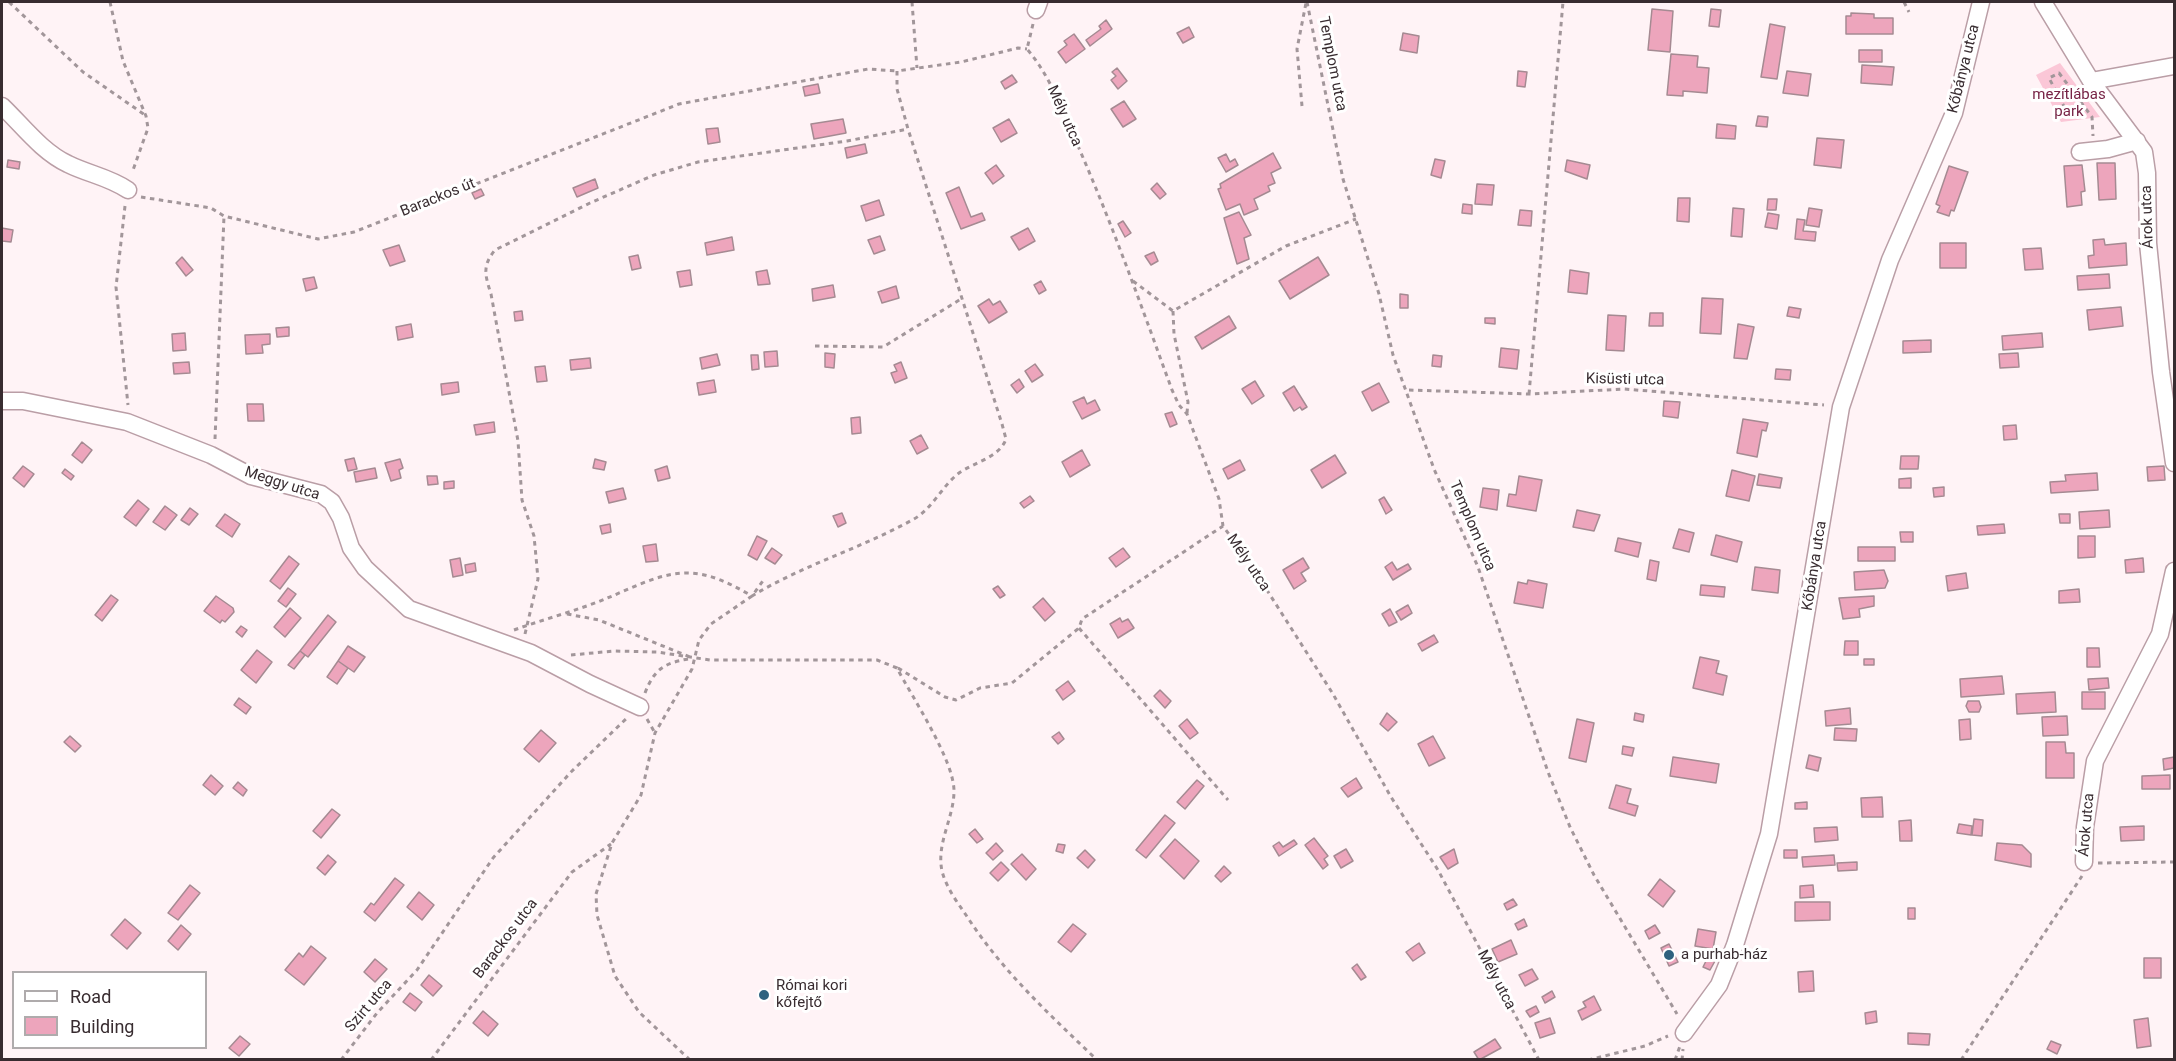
<!DOCTYPE html>
<html>
<head>
<meta charset="utf-8">
<style>
  body { margin:0 }
  #map { position:relative; width:2176px; height:1061px; overflow:hidden; background:#fff3f6; font-family:Roboto,sans-serif }
  canvas { display:block }
  .frame { position:absolute; inset:0; border:3px solid #382c30; pointer-events:none }
  .legend { position:absolute; left:12px; top:971px; width:195px; height:78px; box-sizing:border-box; background:#fff; border:2px solid #afabac; margin:0; padding:8px 10px; list-style:none; font-size:18px; color:#382c30 }
  .legend li { display:flex; align-items:center; gap:12px; height:30px }
  .legend b { width:30px; border:2px solid #afabac }
</style>
</head>
<body>
<div id="map">
<canvas width="2176" height="1061"></canvas>
<div class="frame"></div>
<ul class="legend">
<li><b style="height:8px;background:#fff"></b>Road</li>
<li><b style="height:16px;background:#eda5bc"></b>Building</li>
</ul>
</div>
<script>
const c = document.querySelector('canvas').getContext('2d');
c.lineJoin = 'round';
function fillPath(path, color) { c.fillStyle = color; c.fill(path, 'evenodd'); }
function strokePath(path, color, width, dash) { c.strokeStyle = color; c.lineWidth = width; c.lineCap = dash ? 'butt' : 'round'; c.setLineDash(dash || []); c.stroke(path); }
function drawText(font, color, halo, rows, align = 'center') {
  c.font = font + ' Roboto,sans-serif'; c.lineWidth = 6; c.setLineDash([]); c.textBaseline = 'middle'; c.strokeStyle = halo; c.fillStyle = color; for (const [text, x, y, turn = 0] of rows) {
    c.save(); c.translate(x, y); c.rotate((+turn || 0) * Math.PI / 180); c.textAlign = isNaN(turn) ? turn : align; if (halo) c.strokeText(text, 0, 0); c.fillText(text, 0, 0); c.restore();
  }
}
fillPath(new Path2D(`
  M 2060,63 L 2100,117 L 2061,122 L 2036,75 Z`), '#fbc7d7');
const building = new Path2D(`
  M 1652,9 L 1673,11 L 1670,52 L 1648,50 Z
  M 1711,9 L 1721,10 L 1719,27 L 1709,26 Z
  M 1851,13 L 1874,14 L 1874,18 L 1893,18 L 1893,34 L 1846,34 L 1846,16 L 1851,16 Z
  M 1106,20 L 1112,29 L 1090,46 L 1086,40 L 1101,29 L 1099,26 Z
  M 1770,24 L 1785,27 L 1777,79 L 1761,77 Z
  M 1189,27 L 1194,37 L 1183,43 L 1177,33 Z
  M 1403,33 L 1419,36 L 1417,53 L 1400,50 Z
  M 1074,34 L 1085,49 L 1066,63 L 1058,52 L 1067,45 L 1064,41 Z
  M 1859,50 L 1882,50 L 1882,62 L 1859,62 Z
  M 1671,54 L 1698,56 L 1697,67 L 1709,68 L 1707,93 L 1683,91 L 1683,96 L 1667,95 Z
  M 1862,65 L 1894,67 L 1892,85 L 1861,83 Z
  M 1117,68 L 1127,81 L 1118,89 L 1111,80 L 1116,76 L 1112,72 Z
  M 1518,71 L 1527,72 L 1525,87 L 1517,86 Z
  M 1787,71 L 1811,74 L 1808,96 L 1783,93 Z
  M 1012,75 L 1017,82 L 1005,89 L 1001,82 Z
  M 818,84 L 820,93 L 805,96 L 803,87 Z
  M 1124,101 L 1136,119 L 1123,127 L 1111,109 Z
  M 1758,116 L 1768,117 L 1767,127 L 1756,126 Z
  M 843,119 L 846,133 L 814,139 L 811,124 Z
  M 1009,119 L 1017,133 L 1001,142 L 993,128 Z
  M 1717,124 L 1736,126 L 1735,139 L 1716,138 Z
  M 718,128 L 720,142 L 708,144 L 706,129 Z
  M 1817,138 L 1844,140 L 1841,168 L 1814,165 Z
  M 865,144 L 867,153 L 847,158 L 845,148 Z
  M 1273,153 L 1281,168 L 1271,173 L 1275,183 L 1268,186 L 1270,191 L 1254,199 L 1258,209 L 1244,215 L 1240,204 L 1226,210 L 1218,189 L 1221,188 L 1220,184 Z
  M 1226,154 L 1230,162 L 1235,159 L 1238,165 L 1226,172 L 1218,158 Z
  M 1435,159 L 1445,161 L 1441,178 L 1431,175 Z
  M 8,160 L 20,162 L 19,169 L 7,167 Z
  M 1567,160 L 1590,165 L 1587,179 L 1565,171 Z
  M 2097,163 L 2115,163 L 2116,199 L 2099,200 Z
  M 996,165 L 1004,176 L 993,184 L 985,173 Z
  M 2082,165 L 2085,191 L 2081,192 L 2082,205 L 2067,207 L 2064,166 Z
  M 1949,166 L 1968,172 L 1954,211 L 1951,210 L 1949,216 L 1937,212 L 1940,206 L 1936,204 Z
  M 595,179 L 598,188 L 577,197 L 573,188 Z
  M 1157,183 L 1166,194 L 1160,199 L 1151,189 Z
  M 1477,184 L 1494,185 L 1492,205 L 1475,204 Z
  M 959,187 L 971,217 L 982,213 L 985,220 L 961,229 L 946,193 Z
  M 481,189 L 484,195 L 475,199 L 472,193 Z
  M 1678,198 L 1690,198 L 1689,222 L 1677,221 Z
  M 1768,199 L 1777,199 L 1776,210 L 1767,210 Z
  M 879,200 L 884,215 L 866,221 L 861,206 Z
  M 1463,204 L 1472,205 L 1472,214 L 1462,213 Z
  M 1733,208 L 1744,209 L 1742,237 L 1731,236 Z
  M 1809,208 L 1822,210 L 1819,227 L 1806,225 Z
  M 1520,210 L 1532,211 L 1531,226 L 1518,225 Z
  M 1239,212 L 1251,235 L 1244,238 L 1249,259 L 1237,264 L 1224,218 Z
  M 1768,213 L 1779,215 L 1777,229 L 1765,227 Z
  M 1797,219 L 1805,220 L 1803,231 L 1816,232 L 1815,241 L 1795,239 Z
  M 1123,221 L 1131,233 L 1125,237 L 1118,224 Z
  M 2,228 L 13,230 L 11,242 L 2,241 Z
  M 1028,228 L 1035,241 L 1019,250 L 1011,237 Z
  M 880,236 L 885,250 L 874,254 L 868,240 Z
  M 732,237 L 734,250 L 707,255 L 705,243 Z
  M 2104,239 L 2105,245 L 2126,243 L 2127,265 L 2089,268 L 2088,256 L 2094,255 L 2093,240 Z
  M 1940,243 L 1966,243 L 1966,268 L 1940,268 Z
  M 399,245 L 405,261 L 390,266 L 383,250 Z
  M 2041,248 L 2043,269 L 2025,270 L 2023,249 Z
  M 1154,252 L 1158,261 L 1151,265 L 1145,256 Z
  M 638,255 L 641,268 L 632,270 L 629,257 Z
  M 182,257 L 193,270 L 186,276 L 176,263 Z
  M 1318,257 L 1329,275 L 1290,299 L 1279,281 Z
  M 690,270 L 692,285 L 680,287 L 677,272 Z
  M 767,270 L 770,284 L 758,285 L 756,272 Z
  M 1570,270 L 1589,273 L 1587,294 L 1568,292 Z
  M 2109,274 L 2110,288 L 2078,290 L 2077,276 Z
  M 314,277 L 317,288 L 306,291 L 303,279 Z
  M 1041,281 L 1046,290 L 1039,294 L 1034,285 Z
  M 833,285 L 835,297 L 813,301 L 812,289 Z
  M 896,286 L 899,298 L 882,303 L 878,292 Z
  M 1400,294 L 1408,295 L 1408,308 L 1400,308 Z
  M 1702,298 L 1723,299 L 1721,334 L 1700,333 Z
  M 989,299 L 993,305 L 1000,301 L 1007,312 L 989,323 L 978,306 Z
  M 1789,307 L 1801,309 L 1799,318 L 1787,316 Z
  M 2121,307 L 2123,326 L 2089,330 L 2087,310 Z
  M 522,311 L 523,320 L 515,321 L 514,312 Z
  M 1650,313 L 1663,313 L 1663,326 L 1649,326 Z
  M 1608,315 L 1626,316 L 1624,351 L 1606,350 Z
  M 1229,316 L 1236,328 L 1202,349 L 1195,337 Z
  M 1485,318 L 1495,318 L 1495,324 L 1485,323 Z
  M 411,324 L 413,337 L 398,340 L 396,327 Z
  M 1738,324 L 1754,327 L 1747,359 L 1734,358 Z
  M 289,327 L 289,336 L 277,337 L 276,328 Z
  M 185,333 L 186,350 L 173,351 L 172,334 Z
  M 2042,333 L 2043,347 L 2003,350 L 2002,336 Z
  M 270,334 L 270,344 L 262,345 L 263,353 L 246,354 L 245,335 Z
  M 1931,340 L 1931,352 L 1903,353 L 1903,341 Z
  M 1501,348 L 1519,350 L 1517,369 L 1499,367 Z
  M 777,351 L 778,366 L 765,367 L 764,352 Z
  M 825,353 L 835,354 L 834,368 L 825,367 Z
  M 2018,353 L 2019,367 L 2000,368 L 1999,354 Z
  M 717,354 L 720,365 L 702,369 L 700,358 Z
  M 751,355 L 758,355 L 759,369 L 752,370 Z
  M 1433,355 L 1442,356 L 1441,367 L 1432,366 Z
  M 590,358 L 591,368 L 571,370 L 570,360 Z
  M 189,362 L 190,373 L 174,374 L 173,363 Z
  M 901,362 L 907,378 L 895,383 L 891,373 L 897,371 L 894,365 Z
  M 1035,364 L 1043,375 L 1032,382 L 1025,371 Z
  M 545,366 L 547,381 L 537,382 L 535,367 Z
  M 1776,369 L 1791,370 L 1790,380 L 1775,379 Z
  M 1019,379 L 1024,387 L 1017,393 L 1011,385 Z
  M 714,380 L 716,392 L 699,395 L 697,383 Z
  M 1255,381 L 1264,396 L 1252,404 L 1242,389 Z
  M 458,382 L 459,392 L 442,395 L 441,384 Z
  M 1379,383 L 1389,402 L 1372,411 L 1362,392 Z
  M 1294,386 L 1307,407 L 1302,410 L 1300,407 L 1294,411 L 1283,393 Z
  M 1084,397 L 1087,404 L 1095,400 L 1100,410 L 1082,419 L 1073,402 Z
  M 1664,401 L 1680,402 L 1678,418 L 1663,416 Z
  M 247,404 L 263,404 L 264,421 L 248,421 Z
  M 1172,412 L 1177,424 L 1170,427 L 1165,414 Z
  M 860,417 L 861,433 L 852,434 L 851,418 Z
  M 1743,419 L 1768,423 L 1766,431 L 1762,430 L 1757,457 L 1737,453 Z
  M 494,422 L 495,432 L 476,435 L 474,425 Z
  M 2016,425 L 2017,439 L 2004,440 L 2003,426 Z
  M 921,435 L 928,448 L 917,454 L 910,441 Z
  M 82,442 L 92,450 L 82,463 L 72,455 Z
  M 1082,450 L 1090,465 L 1070,477 L 1062,462 Z
  M 1335,455 L 1346,473 L 1322,488 L 1311,470 Z
  M 1901,456 L 1919,456 L 1918,469 L 1900,469 Z
  M 354,458 L 357,469 L 348,471 L 345,460 Z
  M 400,459 L 403,468 L 399,470 L 401,478 L 391,481 L 385,463 Z
  M 595,459 L 606,462 L 604,470 L 593,468 Z
  M 1240,460 L 1245,470 L 1228,479 L 1223,469 Z
  M 23,466 L 34,474 L 24,487 L 13,478 Z
  M 667,466 L 670,478 L 658,481 L 655,470 Z
  M 2164,466 L 2165,480 L 2148,481 L 2147,467 Z
  M 375,468 L 377,478 L 356,482 L 354,472 Z
  M 65,469 L 74,476 L 71,480 L 62,473 Z
  M 1732,470 L 1755,476 L 1749,501 L 1726,496 Z
  M 2097,473 L 2098,490 L 2051,493 L 2050,482 L 2066,481 L 2065,475 Z
  M 1759,474 L 1782,478 L 1780,488 L 1757,485 Z
  M 427,476 L 437,476 L 438,484 L 428,485 Z
  M 1519,476 L 1542,480 L 1536,511 L 1507,506 L 1509,494 L 1516,495 Z
  M 1911,478 L 1911,488 L 1899,488 L 1899,479 Z
  M 454,481 L 454,488 L 444,489 L 444,482 Z
  M 1944,487 L 1944,496 L 1934,497 L 1933,488 Z
  M 623,488 L 626,499 L 609,503 L 606,492 Z
  M 1483,488 L 1499,490 L 1497,510 L 1480,507 Z
  M 1030,496 L 1034,501 L 1024,508 L 1020,503 Z
  M 1384,497 L 1392,510 L 1386,514 L 1379,500 Z
  M 138,500 L 149,509 L 136,526 L 124,517 Z
  M 165,506 L 177,515 L 165,530 L 153,522 Z
  M 190,508 L 198,514 L 189,525 L 181,520 Z
  M 1577,510 L 1600,515 L 1594,531 L 1573,527 Z
  M 2109,510 L 2110,527 L 2080,529 L 2079,512 Z
  M 842,513 L 846,523 L 838,527 L 833,516 Z
  M 225,514 L 240,524 L 232,537 L 216,526 Z
  M 2059,514 L 2070,514 L 2070,523 L 2060,523 Z
  M 610,524 L 611,532 L 602,534 L 600,526 Z
  M 2004,524 L 2005,533 L 1978,535 L 1977,526 Z
  M 1679,529 L 1694,533 L 1689,552 L 1673,548 Z
  M 1900,532 L 1913,532 L 1913,542 L 1901,542 Z
  M 1716,535 L 1742,542 L 1737,562 L 1711,555 Z
  M 757,536 L 767,541 L 757,560 L 748,555 Z
  M 2078,536 L 2095,536 L 2095,557 L 2078,558 Z
  M 1618,538 L 1641,543 L 1638,557 L 1615,551 Z
  M 656,544 L 658,561 L 646,562 L 643,546 Z
  M 1858,547 L 1895,547 L 1895,561 L 1858,561 Z
  M 772,548 L 782,555 L 775,564 L 765,558 Z
  M 1123,548 L 1130,557 L 1116,567 L 1109,558 Z
  M 289,556 L 299,564 L 280,589 L 270,581 Z
  M 460,558 L 463,575 L 453,577 L 450,560 Z
  M 1303,558 L 1309,568 L 1301,573 L 1306,581 L 1294,589 L 1283,570 Z
  M 2143,558 L 2144,572 L 2126,573 L 2125,560 Z
  M 1650,560 L 1659,562 L 1656,581 L 1647,579 Z
  M 1392,562 L 1397,570 L 1408,564 L 1411,569 L 1393,580 L 1385,567 Z
  M 475,563 L 476,571 L 466,573 L 465,565 Z
  M 1755,567 L 1780,570 L 1778,593 L 1752,590 Z
  M 1884,570 L 1888,581 L 1885,588 L 1855,590 L 1854,572 Z
  M 1966,573 L 1968,588 L 1948,591 L 1946,576 Z
  M 1528,580 L 1547,584 L 1543,608 L 1514,603 L 1518,582 L 1527,584 Z
  M 1701,585 L 1725,587 L 1724,597 L 1700,595 Z
  M 998,586 L 1005,595 L 1000,598 L 993,589 Z
  M 288,588 L 296,594 L 286,607 L 278,601 Z
  M 2079,589 L 2080,602 L 2059,603 L 2059,591 Z
  M 111,595 L 118,600 L 102,621 L 95,615 Z
  M 216,596 L 233,608 L 234,612 L 225,622 L 222,620 L 220,623 L 204,611 Z
  M 1874,596 L 1874,606 L 1859,609 L 1860,617 L 1843,619 L 1839,598 Z
  M 1043,598 L 1055,612 L 1045,621 L 1033,607 Z
  M 1408,605 L 1412,613 L 1401,620 L 1396,612 Z
  M 290,608 L 301,618 L 285,637 L 274,627 Z
  M 1390,609 L 1397,622 L 1389,626 L 1382,614 Z
  M 328,615 L 336,622 L 308,657 L 300,651 Z
  M 1120,618 L 1122,622 L 1128,619 L 1134,628 L 1118,638 L 1110,624 Z
  M 241,626 L 247,630 L 242,637 L 236,632 Z
  M 1434,635 L 1438,642 L 1422,651 L 1418,644 Z
  M 1845,641 L 1858,641 L 1858,655 L 1844,655 Z
  M 348,646 L 365,657 L 354,672 L 338,661 Z
  M 2087,648 L 2099,648 L 2100,667 L 2087,667 Z
  M 257,650 L 272,662 L 256,683 L 241,670 Z
  M 300,651 L 305,655 L 294,669 L 288,665 Z
  M 1700,657 L 1719,661 L 1716,673 L 1727,676 L 1723,695 L 1693,688 Z
  M 1864,659 L 1874,659 L 1874,665 L 1864,665 Z
  M 338,661 L 348,668 L 337,684 L 327,677 Z
  M 2002,676 L 2004,694 L 1961,697 L 1960,679 Z
  M 2108,678 L 2109,688 L 2089,690 L 2088,679 Z
  M 1068,681 L 1075,691 L 1063,700 L 1056,690 Z
  M 1160,690 L 1171,701 L 1165,708 L 1154,696 Z
  M 2055,692 L 2056,712 L 2017,714 L 2016,694 Z
  M 2082,692 L 2105,692 L 2105,709 L 2082,709 Z
  M 239,698 L 251,707 L 246,714 L 234,705 Z
  M 1968,701 L 1979,701 L 1981,707 L 1979,712 L 1969,712 L 1966,706 Z
  M 1850,708 L 1851,724 L 1826,726 L 1825,711 Z
  M 1387,713 L 1397,722 L 1388,731 L 1380,724 Z
  M 1635,713 L 1644,715 L 1643,722 L 1634,720 Z
  M 2067,716 L 2068,735 L 2043,736 L 2042,717 Z
  M 1187,719 L 1198,733 L 1190,739 L 1179,726 Z
  M 1577,719 L 1594,723 L 1586,762 L 1569,758 Z
  M 1970,719 L 1971,739 L 1960,740 L 1959,720 Z
  M 1835,728 L 1857,729 L 1856,741 L 1834,740 Z
  M 541,730 L 556,743 L 539,762 L 524,749 Z
  M 1059,732 L 1064,739 L 1058,744 L 1052,737 Z
  M 70,736 L 81,746 L 75,752 L 64,742 Z
  M 1433,736 L 1445,758 L 1429,766 L 1418,744 Z
  M 2046,742 L 2065,742 L 2066,753 L 2074,753 L 2074,778 L 2046,778 Z
  M 1623,746 L 1634,748 L 1632,756 L 1622,754 Z
  M 1809,755 L 1821,758 L 1818,771 L 1806,768 Z
  M 1673,757 L 1719,764 L 1716,783 L 1670,776 Z
  M 2174,757 L 2174,768 L 2164,770 L 2163,759 Z
  M 211,775 L 223,786 L 215,795 L 203,785 Z
  M 2170,775 L 2170,789 L 2142,789 L 2142,776 Z
  M 1356,778 L 1362,788 L 1348,797 L 1341,788 Z
  M 1197,780 L 1204,786 L 1185,809 L 1177,802 Z
  M 238,782 L 247,790 L 243,796 L 233,788 Z
  M 1616,785 L 1631,789 L 1627,803 L 1638,806 L 1635,816 L 1609,808 Z
  M 1882,797 L 1883,817 L 1862,817 L 1861,798 Z
  M 1807,802 L 1807,809 L 1795,809 L 1795,803 Z
  M 332,809 L 340,815 L 321,838 L 313,831 Z
  M 1165,815 L 1175,823 L 1146,858 L 1136,850 Z
  M 1974,819 L 1983,820 L 1982,836 L 1972,835 Z
  M 1911,820 L 1912,841 L 1900,841 L 1899,821 Z
  M 1959,824 L 1972,826 L 1971,835 L 1957,833 Z
  M 2144,826 L 2144,840 L 2121,841 L 2120,827 Z
  M 1837,827 L 1838,840 L 1815,842 L 1814,828 Z
  M 975,829 L 983,839 L 977,843 L 969,834 Z
  M 1314,838 L 1328,856 L 1324,859 L 1328,865 L 1323,869 L 1305,845 Z
  M 1175,839 L 1199,861 L 1184,879 L 1160,856 Z
  M 1294,840 L 1297,844 L 1279,856 L 1273,846 L 1279,842 L 1283,847 Z
  M 996,843 L 1003,851 L 993,860 L 986,853 Z
  M 1997,843 L 2022,845 L 2031,854 L 2031,867 L 1995,860 Z
  M 1058,844 L 1065,845 L 1063,853 L 1056,851 Z
  M 1346,849 L 1353,861 L 1341,868 L 1334,856 Z
  M 1454,849 L 1458,863 L 1448,869 L 1440,857 Z
  M 1085,850 L 1095,860 L 1088,868 L 1077,858 Z
  M 1784,850 L 1797,850 L 1797,858 L 1784,858 Z
  M 1022,854 L 1036,869 L 1026,880 L 1011,864 Z
  M 328,855 L 336,862 L 325,875 L 317,868 Z
  M 1834,855 L 1835,865 L 1803,867 L 1802,857 Z
  M 1001,862 L 1009,870 L 998,881 L 990,873 Z
  M 1857,862 L 1857,870 L 1838,871 L 1837,863 Z
  M 1224,866 L 1231,873 L 1221,882 L 1215,876 Z
  M 395,878 L 404,885 L 375,921 L 364,912 L 371,903 L 374,905 Z
  M 1660,879 L 1675,891 L 1663,907 L 1648,895 Z
  M 190,885 L 200,893 L 178,920 L 168,913 Z
  M 1813,885 L 1814,897 L 1800,898 L 1800,886 Z
  M 419,892 L 434,905 L 422,920 L 407,907 Z
  M 1513,899 L 1517,905 L 1507,910 L 1504,904 Z
  M 1795,902 L 1830,902 L 1830,920 L 1795,921 Z
  M 1908,908 L 1915,908 L 1915,919 L 1908,919 Z
  M 125,919 L 141,933 L 127,949 L 111,935 Z
  M 1524,919 L 1527,926 L 1518,930 L 1515,924 Z
  M 1073,924 L 1086,934 L 1071,952 L 1058,942 Z
  M 181,925 L 191,934 L 178,950 L 168,941 Z
  M 1655,925 L 1660,933 L 1649,939 L 1645,931 Z
  M 1698,929 L 1716,932 L 1713,949 L 1695,946 Z
  M 1511,940 L 1517,954 L 1498,962 L 1492,949 Z
  M 1419,943 L 1425,953 L 1413,961 L 1406,952 Z
  M 1669,944 L 1678,962 L 1669,966 L 1661,948 Z
  M 311,946 L 326,958 L 304,985 L 285,970 L 299,953 L 303,957 Z
  M 1708,957 L 1715,961 L 1710,970 L 1703,967 Z
  M 2144,958 L 2161,958 L 2161,978 L 2144,978 Z
  M 375,959 L 387,969 L 375,982 L 364,972 Z
  M 1357,964 L 1366,977 L 1361,980 L 1352,968 Z
  M 1532,969 L 1538,979 L 1525,986 L 1519,975 Z
  M 1813,971 L 1814,991 L 1799,992 L 1798,972 Z
  M 429,975 L 442,986 L 433,996 L 421,985 Z
  M 1552,991 L 1555,997 L 1545,1003 L 1542,997 Z
  M 410,993 L 422,1002 L 415,1011 L 403,1002 Z
  M 1594,996 L 1601,1010 L 1582,1020 L 1578,1011 L 1586,1007 L 1583,1002 Z
  M 1536,1006 L 1539,1012 L 1530,1017 L 1526,1011 Z
  M 483,1011 L 498,1024 L 488,1036 L 473,1023 Z
  M 1876,1011 L 1877,1022 L 1866,1024 L 1865,1013 Z
  M 1550,1018 L 1555,1033 L 1540,1038 L 1535,1023 Z
  M 2148,1018 L 2151,1046 L 2137,1048 L 2134,1020 Z
  M 1908,1033 L 1930,1034 L 1929,1045 L 1908,1044 Z
  M 240,1036 L 250,1044 L 239,1056 L 229,1048 Z
  M 1495,1039 L 1501,1048 L 1479,1060 L 1474,1052 Z
  M 2051,1041 L 2061,1045 L 2057,1054 L 2047,1049 Z`);
fillPath(building, '#eda5bc');
strokePath(building, '#a58a92', 1.5);
const minor = new Path2D(`
  M 2043,2 L 2091,81 L 2144,152 L 2147,173 L 2148,243 L 2161,372 L 2174,463
  M 1036,10 L 1039,2
  M 2091,81 L 2174,66
  M 2,106 C 22,125 42,152 68,164 C 88,174 109,177 128,190
  M 2080,152 L 2108,149 L 2137,141
  M 2,401 L 23,401 L 127,422 L 211,455 L 251,476 L 321,494 L 332,502 L 341,518 L 351,548 L 365,568 L 409,609 L 531,653 L 590,684 L 640,707
  M 2084,862 L 2085,827 L 2095,761 L 2160,634 L 2174,571
  M 1684,1033 L 1719,985 L 1735,945 L 1769,834 L 1841,407 L 1890,260 L 1954,113 L 1981,2`);
strokePath(minor, '#ba9ea6', 19);
strokePath(new Path2D(`
  M 9,2 L 83,72 L 145,115
  M 110,2 L 123,61 L 146,116 L 148,128 L 132,173
  M 912,2 L 917,68
  M 1307,2 L 1343,179 L 1379,294 L 1393,355 L 1434,469 L 1478,567 L 1548,772 L 1570,827 L 1594,875 L 1677,1014
  M 1904,2 L 1909,12
  M 1033,24 L 1027,49 C 1051,77 1063,112 1078,146 C 1113,226 1142,308 1172,390 L 1179,405 L 1187,414 L 1219,499 L 1223,526 L 1251,565 L 1333,694 L 1391,797 L 1438,870 L 1539,1060
  M 1302,106 L 1297,49 L 1306,3
  M 2069,116 L 2049,78 L 2059,73 L 2092,117 L 2093,136
  M 141,197 L 211,208 L 224,216 L 318,239 L 354,232 L 679,104 L 868,69 L 897,71
  M 125,206 L 116,287 L 128,405
  M 1133,281 L 1173,311 L 1286,246 L 1356,219
  M 1173,311 L 1174,334 L 1188,402 L 1187,413
  M 815,346 L 883,347 L 961,299
  M 1409,390 L 1529,394 L 1624,389 L 1824,405
  M 1529,394 L 1563,2
  M 215,439 L 224,216
  M 567,614 L 599,620 L 690,657
  M 1079,628 L 1228,800
  M 514,630 C 544,619 576,611 605,599 C 630,589 657,574 684,573 C 709,572 731,584 752,596 C 803,565 862,548 914,519 C 932,509 942,486 959,473 C 973,463 1000,457 1006,439 L 1002,424 L 908,129 L 897,89 L 897,71 L 961,62 L 1018,48 L 1027,49
  M 525,634 L 538,579 L 536,557 L 534,536 L 522,500 L 518,441 L 491,294 C 485,275 482,266 495,250 L 590,203 L 654,175 L 698,162 L 847,141 L 908,129
  M 571,655 L 614,651 L 657,652 L 710,660 L 877,660 L 897,668 C 912,697 954,760 954,791 C 954,818 936,843 942,871 C 946,887 957,902 966,915 C 1002,971 1049,1014 1097,1060
  M 898,668 L 945,697 L 956,700 L 980,688 L 1012,683 L 1079,628 L 1082,619 L 1223,526
  M 645,693 C 654,669 665,663 688,659
  M 647,719 L 655,733
  M 2098,863 L 2174,862
  M 341,1060 L 377,1013 L 417,970 L 493,858 L 571,772 L 628,717
  M 431,1060 L 572,872 L 611,844
  M 690,1060 L 639,1012 L 615,976 L 597,915 L 596,894 L 612,843 L 641,795 L 655,733 L 692,669 L 699,640 L 711,624 L 752,596 L 765,578
  M 1588,1060 L 1645,1046 L 1668,1036
  M 1675,1060 L 1680,1046
  M 1682,1060 L 1683,1049
  M 1961,1060 L 2082,876`), '#a2969a', 3, [4.5, 4.5]);
strokePath(minor, '#fff', 16);
for (const [x, y, r, color] of [
  [1669,955,6,"#2e627f"],
  [764,995,6,"#2e627f"]
]) { const dot = new Path2D(); dot.arc(x, y, r, 0, 2 * Math.PI); c.fillStyle = color; c.fill(dot); strokePath(dot, '#fff', 2); }
drawText('15px', '#382c30', '#fff', [
  ["Templom utca",1332,64,79],
  ["Kőbánya utca",1964,69,-76],
  ["Mély utca",1064,116,66],
  ["Barackos út",438,198,-22],
  ["Árok utca",2148,217,-92],
  ["Kisüsti utca",1625,380,1],
  ["Meggy utca",282,484,18],
  ["Templom utca",1472,526,67],
  ["Mély utca",1248,563,56],
  ["Kőbánya utca",1815,566,-81],
  ["Árok utca",2087,825,-85],
  ["Barackos utca",506,939,-53],
  ["Mély utca",1496,980,62],
  ["Szirt utca",369,1006,-50]
]);
drawText('15px', '#772446', '#fff', [
  ["mezítlábas",2069,95],
  ["park",2069,112]
]);
drawText('15px', '#382c30', '#fff', [
  ["a purhab-ház",1681,955],
  ["Római kori",776,986],
  ["kőfejtő",776,1003]
], 'left');
</script>
</body>
</html>
